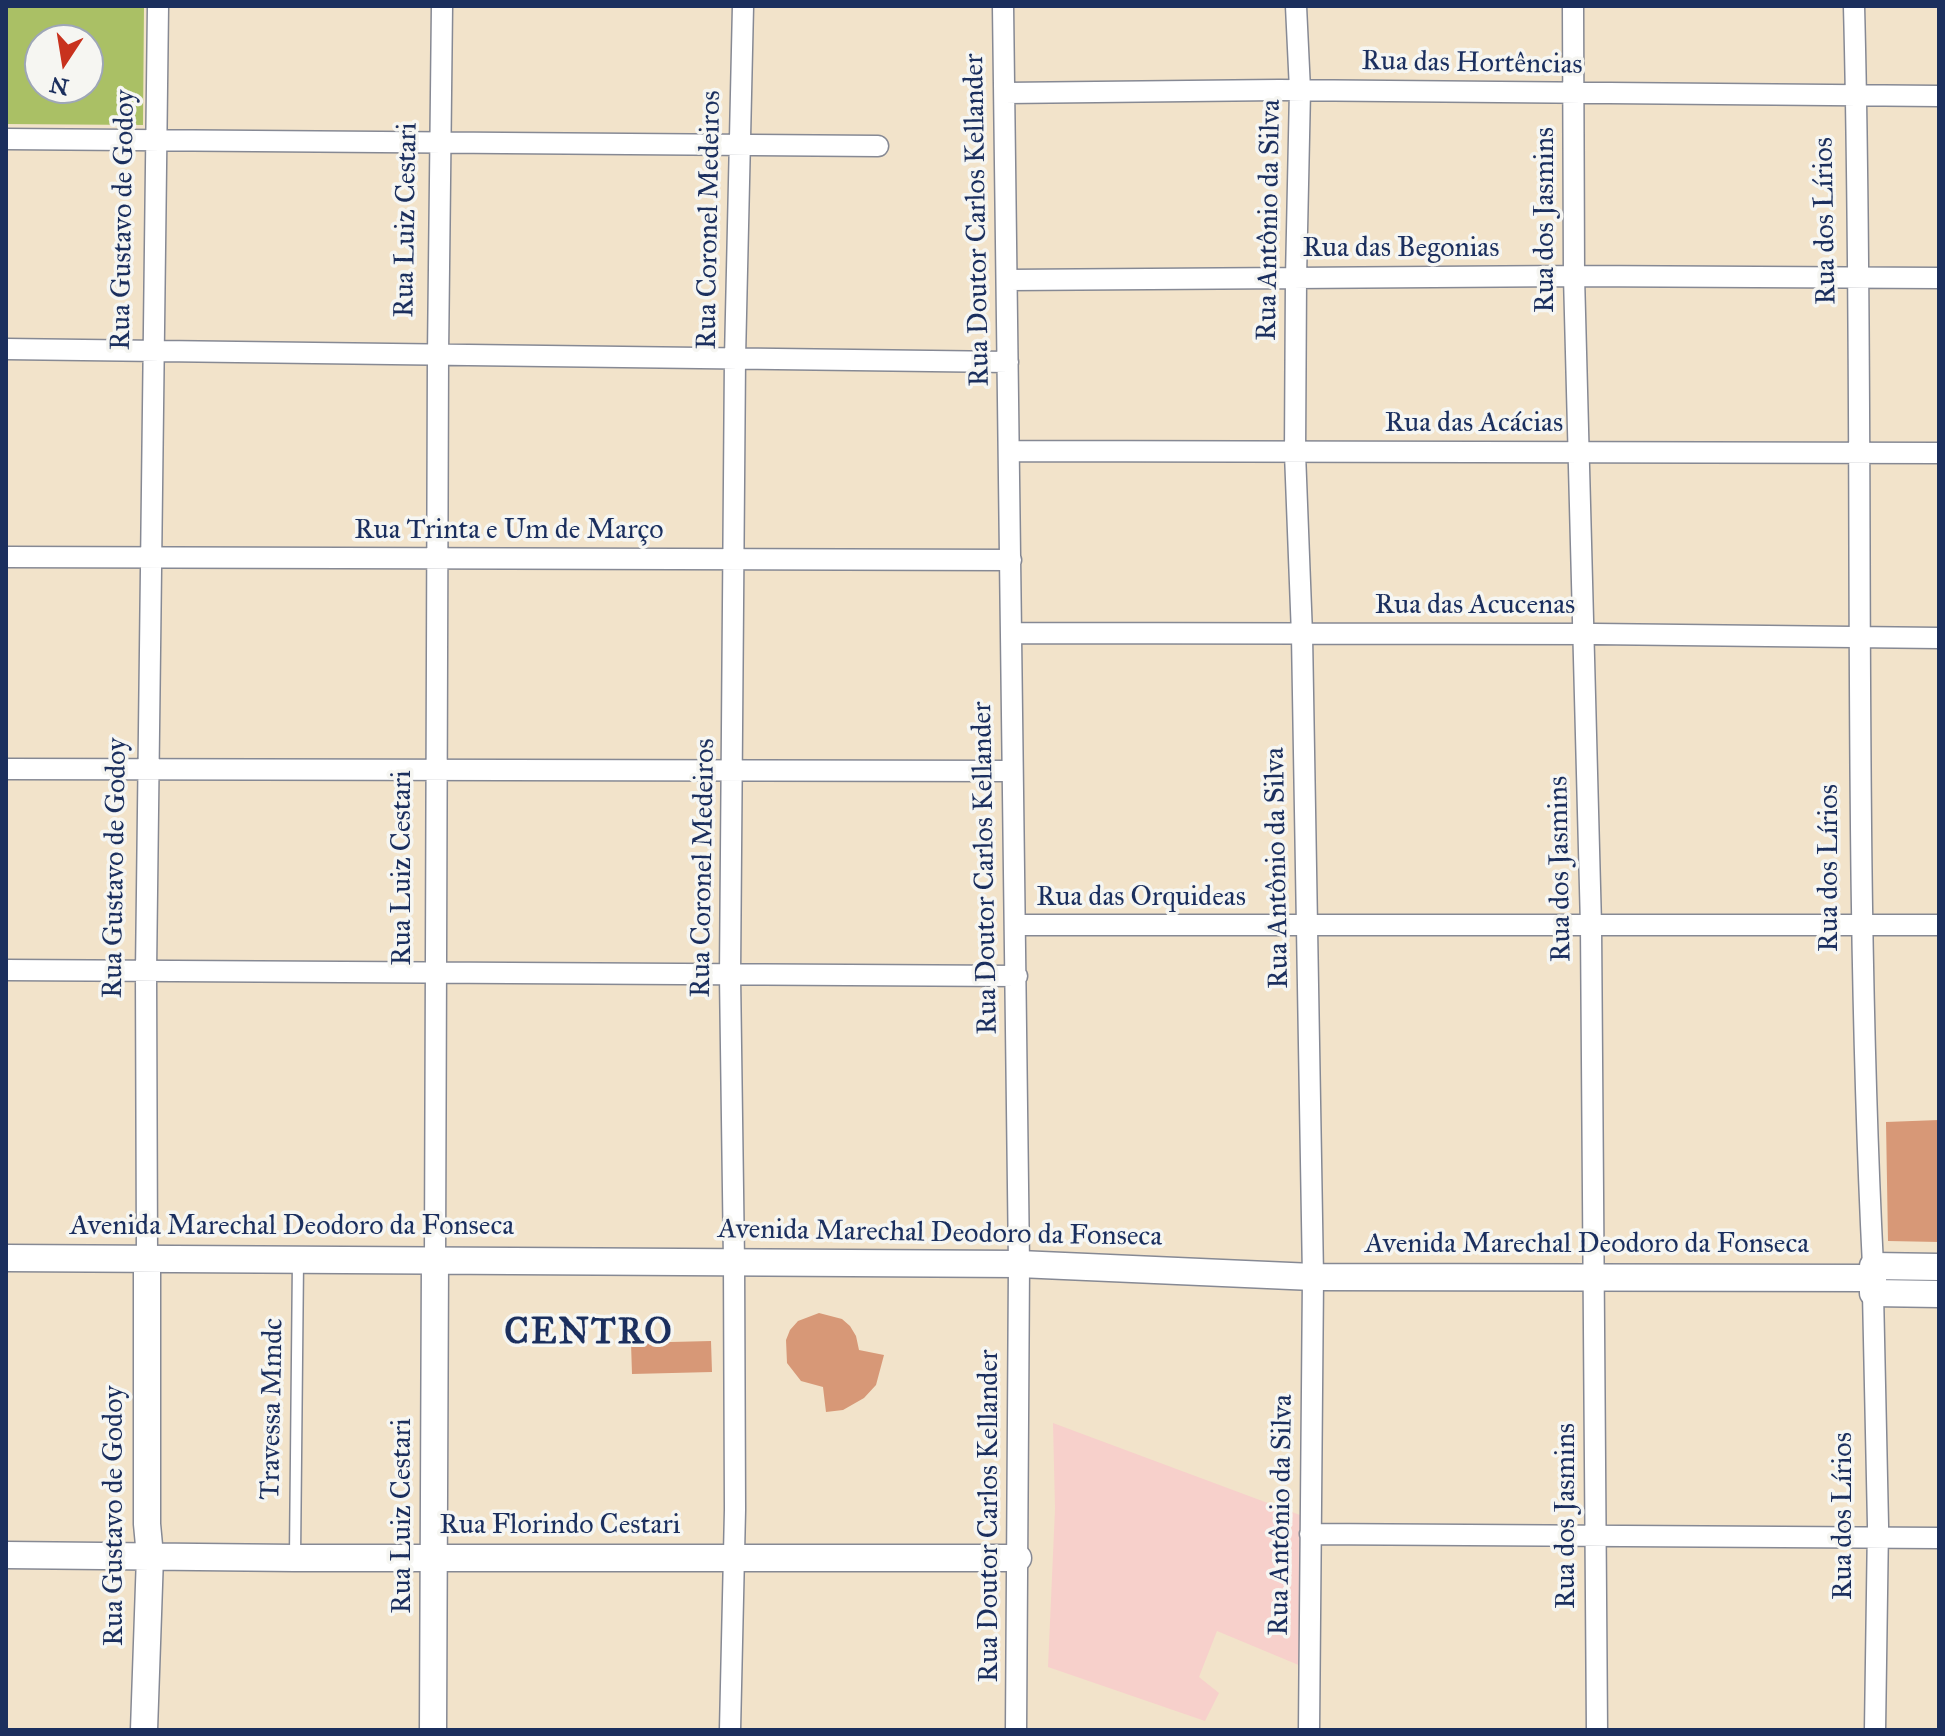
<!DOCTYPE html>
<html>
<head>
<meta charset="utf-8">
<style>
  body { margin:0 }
  #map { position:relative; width:1945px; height:1736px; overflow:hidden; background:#f2e3ca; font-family:"IM FELL Great Primer",serif }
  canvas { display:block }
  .frame { position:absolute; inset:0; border:8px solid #1b2f5e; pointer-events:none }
  .north { position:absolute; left:24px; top:24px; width:80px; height:80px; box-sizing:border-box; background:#f6f6f2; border:2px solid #9ea6b7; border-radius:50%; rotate:192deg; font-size:22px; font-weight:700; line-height:32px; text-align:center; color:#1b2f5e }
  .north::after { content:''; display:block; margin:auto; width:28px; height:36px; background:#c8321e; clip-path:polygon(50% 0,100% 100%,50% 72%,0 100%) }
</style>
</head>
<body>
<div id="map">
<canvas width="1945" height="1736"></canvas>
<div class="frame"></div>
<div class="north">N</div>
</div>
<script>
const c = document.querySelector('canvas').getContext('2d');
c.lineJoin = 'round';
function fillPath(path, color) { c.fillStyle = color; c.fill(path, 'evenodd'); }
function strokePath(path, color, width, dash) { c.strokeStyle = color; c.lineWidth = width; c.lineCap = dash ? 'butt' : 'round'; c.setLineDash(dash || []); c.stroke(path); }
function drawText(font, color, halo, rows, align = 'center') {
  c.font = font + ' "IM FELL Great Primer",serif'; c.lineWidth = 7; c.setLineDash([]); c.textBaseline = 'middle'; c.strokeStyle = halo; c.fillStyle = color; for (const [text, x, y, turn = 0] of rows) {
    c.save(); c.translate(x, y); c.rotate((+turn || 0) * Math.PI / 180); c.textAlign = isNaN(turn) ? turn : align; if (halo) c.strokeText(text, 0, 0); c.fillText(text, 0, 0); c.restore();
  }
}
fillPath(new Path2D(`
  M 1053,1423 L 1300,1515 L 1301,1666 L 1217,1631 L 1199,1677 L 1219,1693 L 1205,1721 L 1048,1667 L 1055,1509 Z`), '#f7d0cb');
fillPath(new Path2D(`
  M 6,6 L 144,6 L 143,125 L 6,124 ZM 40,40 L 88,40 L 88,88 L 40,88 Z`), '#aac065');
fillPath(new Path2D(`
  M 1939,1120 L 1939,1242 L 1888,1241 L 1886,1122 Z
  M 819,1313 L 842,1319 L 850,1326 L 856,1336 L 859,1350 L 884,1355 L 876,1385 L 864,1398 L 843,1410 L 826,1412 L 823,1387 L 801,1381 L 787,1363 L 786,1340 L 790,1330 L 798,1321 Z
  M 711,1341 L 712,1372 L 632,1374 L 631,1343 Z`), '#d79877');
const service = new Path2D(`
  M 295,1556 L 298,1260`);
const minor = new Path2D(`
  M 1003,6 L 1019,1264 L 1016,1730
  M 1296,6 L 1300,90 L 1296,278 L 1295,453 L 1302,635 L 1313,1277 L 1309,1730
  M 1573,6 L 1574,276 L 1591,926 L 1597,1730
  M 1854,6 C 1865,426 1852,847 1873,1266
  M 1005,93 L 1279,90 L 1939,96
  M 6,139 L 878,146
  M 1008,280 L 1574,276 L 1939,278
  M 6,349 L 1008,362
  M 1010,451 L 1939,453
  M 6,557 L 1011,560
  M 1011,633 L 1595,634 L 1939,638
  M 6,769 L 1012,771
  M 1015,925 L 1939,925
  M 6,970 L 1017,976
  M 147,1258 L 146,971 L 158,6
  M 435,1259 L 438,355 L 442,6
  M 1873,1293 L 1878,1525 L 1875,1730
  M 1310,1534 L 1939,1538
  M 730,1730 L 735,1510 L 734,1262 L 730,975 L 735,358 L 743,6`);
const tertiary = new Path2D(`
  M 6,1258 L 1019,1264 L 1313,1277 L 1873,1278
  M 1939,1267 L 1873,1266 L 1873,1293 L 1939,1294
  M 6,1555 L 295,1558 L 1018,1558
  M 144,1730 L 150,1556 L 147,1524 L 147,1258
  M 433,1730 L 435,1259`);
strokePath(service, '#868994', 13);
strokePath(minor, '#868994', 23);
strokePath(tertiary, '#868994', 29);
strokePath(service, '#fff', 10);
strokePath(minor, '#fff', 20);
strokePath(tertiary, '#fff', 26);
drawText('28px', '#1b2f5e', '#f6f6f2', [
  ["Rua das Hortências",1472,64,1],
  ["Rua Gustavo de Godoy",124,220,-89],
  ["Rua Luiz Cestari",407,220,-89],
  ["Rua Coronel Medeiros",710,220,-89],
  ["Rua Doutor Carlos Kellander",978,220,-91],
  ["Rua Antônio da Silva",1270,220,-89],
  ["Rua dos Jasmins",1546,220,-90],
  ["Rua dos Lírios",1826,221,-91],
  ["Rua das Begonias",1401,249],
  ["Rua das Acácias",1474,424],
  ["Rua Trinta e Um de Março",509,531],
  ["Rua das Acucenas",1475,606],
  ["Rua Gustavo de Godoy",116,868,-89],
  ["Rua Luiz Cestari",403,868,-90],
  ["Rua Coronel Medeiros",704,868,-89],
  ["Rua Doutor Carlos Kellander",986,868,-91],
  ["Rua Antônio da Silva",1278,868,-91],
  ["Rua dos Lírios",1830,868,-90],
  ["Rua dos Jasmins",1561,869,-91],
  ["Rua das Orquideas",1141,898],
  ["Avenida Marechal Deodoro da Fonseca",292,1227],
  ["Avenida Marechal Deodoro da Fonseca",940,1234,1],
  ["Avenida Marechal Deodoro da Fonseca",1587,1245],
  ["Travessa Mmdc",273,1409,-89],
  ["Rua Antônio da Silva",1282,1515,-89],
  ["Rua Gustavo de Godoy",115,1516,-90],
  ["Rua Luiz Cestari",403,1516,-90],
  ["Rua Doutor Carlos Kellander",990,1516,-90],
  ["Rua dos Jasmins",1567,1516,-90],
  ["Rua dos Lírios",1844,1516,-90],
  ["Rua Florindo Cestari",560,1526]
]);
c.letterSpacing = '2px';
drawText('bold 36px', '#1b2f5e', '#f6f6f2', [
  ["CENTRO",589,1334]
]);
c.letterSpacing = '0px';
</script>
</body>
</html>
